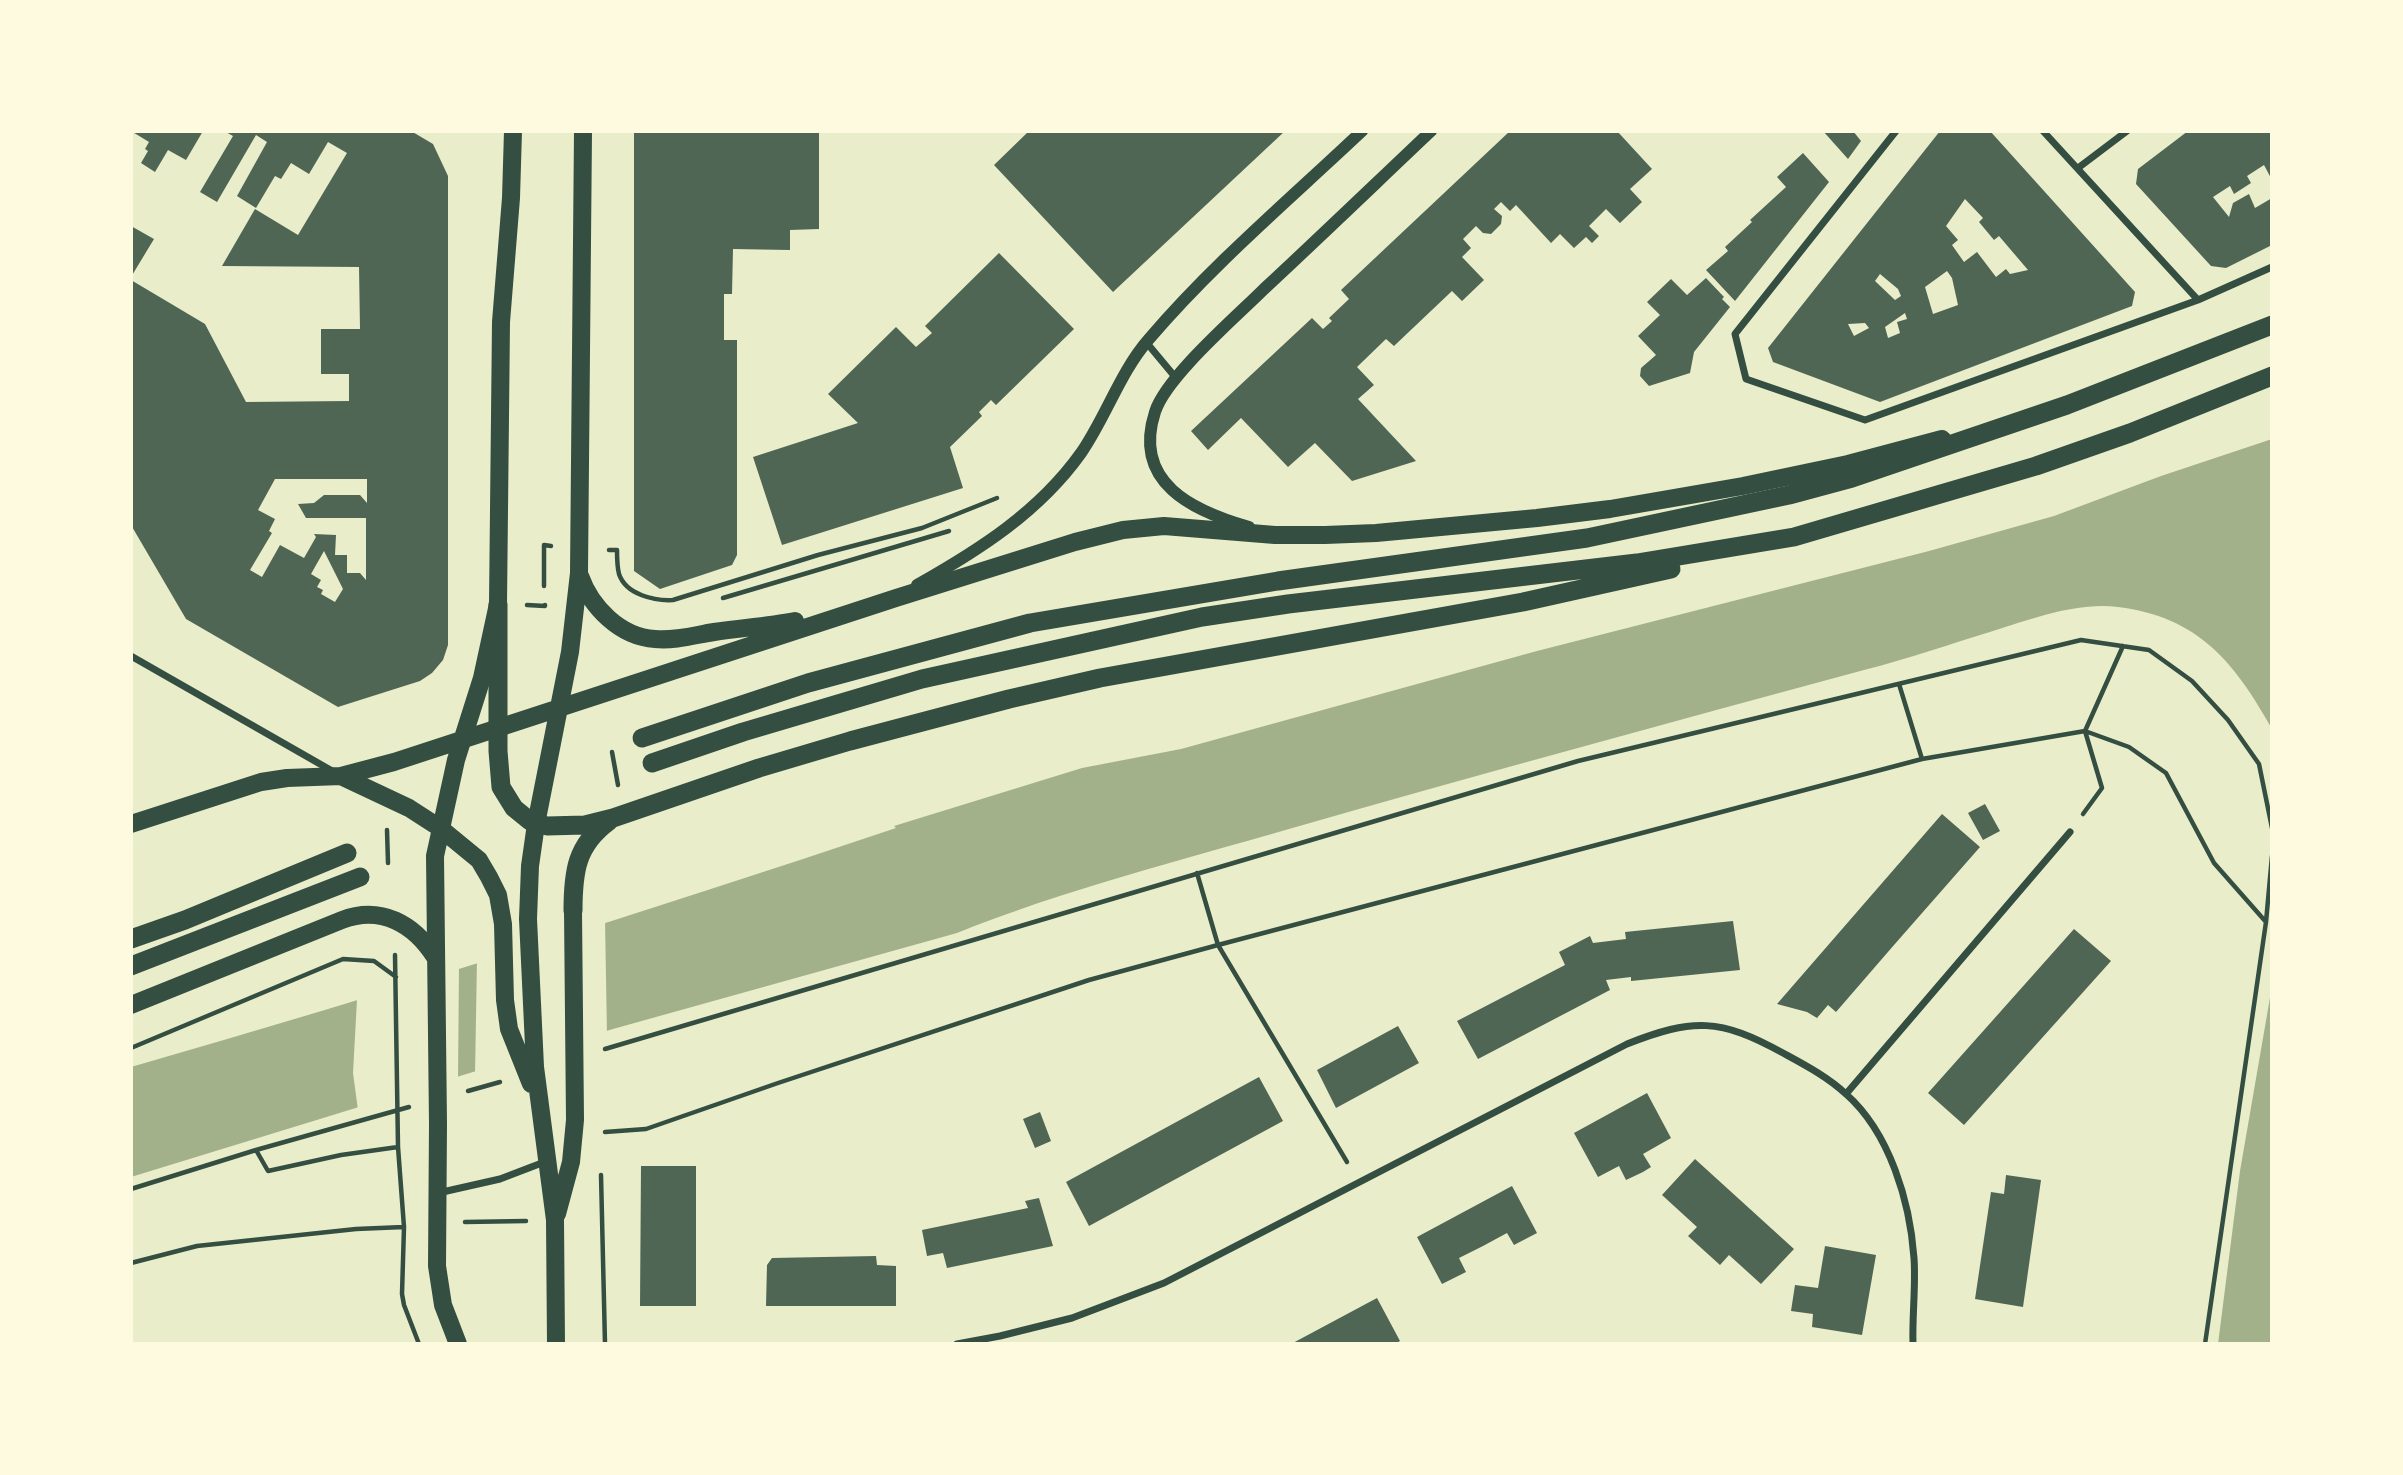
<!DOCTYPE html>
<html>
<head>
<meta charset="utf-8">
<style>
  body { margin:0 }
  #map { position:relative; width:2403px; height:1475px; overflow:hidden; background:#e9edc9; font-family:"Public Sans",sans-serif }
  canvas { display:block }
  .frame { position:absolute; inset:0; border:133px solid #fefae0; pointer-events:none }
</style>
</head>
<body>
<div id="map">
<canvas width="2403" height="1475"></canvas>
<div class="frame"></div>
</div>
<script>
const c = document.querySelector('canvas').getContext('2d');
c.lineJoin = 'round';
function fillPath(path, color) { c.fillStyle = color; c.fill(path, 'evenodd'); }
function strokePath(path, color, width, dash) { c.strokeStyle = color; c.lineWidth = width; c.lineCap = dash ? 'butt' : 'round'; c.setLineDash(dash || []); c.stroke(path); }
fillPath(new Path2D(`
  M 2272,439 L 2272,729 C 2235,663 2199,617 2118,607 C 2076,602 2032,619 1993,631 C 1950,644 1908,659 1864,670 C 1672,722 1480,774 1289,829 C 1178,861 1064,890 957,933 L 613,1029 L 131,1177 L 131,1067 C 388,993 642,913 896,828 L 894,826 L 1082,768 L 1181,749 L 1537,651 L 1929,551 L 2054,516 L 2161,476 Z
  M 2272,986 L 2272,1344 L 2218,1344 L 2240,1171 Z`), '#a3b18a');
fillPath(new Path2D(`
  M 605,919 L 607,1035 L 475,1075 L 477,959 Z
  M 459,965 L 458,1080 L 358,1110 L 353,1073 L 357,1000 L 367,994 Z`), '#e9edc9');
fillPath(new Path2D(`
  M 131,131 L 203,131 L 186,160 L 168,150 L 155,172 L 141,163 L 148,151 L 145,149 L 149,142 Z
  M 224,131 L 411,131 L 433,144 L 448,176 L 448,645 L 443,660 L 432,673 L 420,681 L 338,707 L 186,619 L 131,525 L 131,280 L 205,324 L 246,402 L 349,401 L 349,374 L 321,374 L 321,329 L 360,329 L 359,267 L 222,266 L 255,209 L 298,235 L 347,153 L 328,142 L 309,174 L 291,163 L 281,179 L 275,176 L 256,208 L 237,196 L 267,142 L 256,135 L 217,202 L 200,192 L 233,136 ZM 275,479 L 367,479 L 367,503 L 360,495 L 324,495 L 314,503 L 298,504 L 306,518 L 366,518 L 366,580 L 360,573 L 347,573 L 347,555 L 335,555 L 336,535 L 314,534 L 316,537 L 304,558 L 280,545 L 262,577 L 250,570 L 272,533 L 269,531 L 275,519 L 258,510 ZM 324,551 L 343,589 L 335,602 L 321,594 L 323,590 L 317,587 L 321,580 L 311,574 Z
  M 634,131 L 819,131 L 819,229 L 790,230 L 790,250 L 733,249 L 732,294 L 724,294 L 724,340 L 737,340 L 737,555 L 732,565 L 660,589 L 634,571 Z
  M 1029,131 L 1285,131 L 1113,292 L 994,165 Z
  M 1510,131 L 1617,131 L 1652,169 L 1630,189 L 1642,202 L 1620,223 L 1606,209 L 1589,226 L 1599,236 L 1592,243 L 1586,237 L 1574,248 L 1560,234 L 1551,243 L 1516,205 L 1510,211 L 1501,202 L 1494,209 L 1502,216 L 1501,224 L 1491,234 L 1483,233 L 1476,226 L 1463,239 L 1471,248 L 1462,257 L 1484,280 L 1462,301 L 1452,291 L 1394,346 L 1386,339 L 1357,367 L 1374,385 L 1358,399 L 1416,461 L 1352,481 L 1315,443 L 1288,467 L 1241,418 L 1208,450 L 1191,431 L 1312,318 L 1323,329 L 1332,321 L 1329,318 L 1349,299 L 1341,290 Z
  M 1823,131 L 1853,131 L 1861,141 L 1848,159 Z
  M 1940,131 L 1990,131 L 2135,292 L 2132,306 L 1880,402 L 1773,362 L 1768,348 ZM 1965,199 L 1983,218 L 1979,222 L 1994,240 L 1999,236 L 2028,270 L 2010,274 L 2006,269 L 1996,277 L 1977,252 L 1964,262 L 1952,245 L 1958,240 L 1946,226 ZM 1947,271 L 1952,278 L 1958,305 L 1933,314 L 1925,287 ZM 1880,274 L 1898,289 L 1901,296 L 1895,300 L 1875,281 ZM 1905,313 L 1907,319 L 1897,322 L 1900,333 L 1888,338 L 1885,327 ZM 1865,323 L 1869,328 L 1854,336 L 1848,324 Z
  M 2188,131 L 2272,131 L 2272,180 L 2264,165 L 2247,176 L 2251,183 L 2234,194 L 2230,186 L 2213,197 L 2229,217 L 2233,203 L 2249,194 L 2255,208 L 2272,198 L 2272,245 L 2226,268 L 2211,266 L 2136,184 L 2138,169 Z
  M 1803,153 L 1829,182 L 1735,301 L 1706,270 L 1728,251 L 1725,247 L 1752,222 L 1750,220 L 1786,187 L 1777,177 Z
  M 131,226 L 154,239 L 131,277 Z
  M 999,253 L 1074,329 L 996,405 L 991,400 L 979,412 L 982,416 L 950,447 L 963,488 L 782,545 L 753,457 L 858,423 L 828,394 L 896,327 L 916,347 L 932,333 L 925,326 Z
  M 1706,278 L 1724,297 L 1722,299 L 1730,307 L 1694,352 L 1690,373 L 1649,386 L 1640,376 L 1641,368 L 1656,355 L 1638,336 L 1660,315 L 1647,302 L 1671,279 L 1687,295 Z
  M 1985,804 L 2000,831 L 1983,840 L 1968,813 Z
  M 1942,814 L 1980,847 L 1894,945 L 1836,1012 L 1828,1005 L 1817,1018 L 1807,1012 L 1777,1004 Z
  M 1733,921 L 1740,970 L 1631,981 L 1631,977 L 1606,980 L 1610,990 L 1478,1059 L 1457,1021 L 1565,965 L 1559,952 L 1590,936 L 1593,943 L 1626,939 L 1625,932 Z
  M 2074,929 L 2111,961 L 1964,1125 L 1928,1093 Z
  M 1398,1026 L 1419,1063 L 1336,1108 L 1317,1070 Z
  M 1259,1077 L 1283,1121 L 1089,1226 L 1066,1182 Z
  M 1647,1093 L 1671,1138 L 1643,1154 L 1651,1167 L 1643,1172 L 1626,1180 L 1619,1166 L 1598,1177 L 1574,1133 Z
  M 1040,1112 L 1051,1141 L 1035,1148 L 1023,1119 Z
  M 1695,1159 L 1794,1249 L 1761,1284 L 1729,1255 L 1720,1265 L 1688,1236 L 1697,1227 L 1662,1195 Z
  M 641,1166 L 696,1166 L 696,1306 L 640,1306 Z
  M 2006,1175 L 2041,1180 L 2023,1307 L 1975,1299 L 1991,1192 L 2004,1194 Z
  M 1512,1186 L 1537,1233 L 1514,1245 L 1507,1233 L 1483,1246 L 1459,1258 L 1466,1272 L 1442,1284 L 1417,1237 Z
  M 1039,1198 L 1053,1246 L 947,1268 L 943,1253 L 927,1256 L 922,1230 L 1028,1208 L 1025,1201 Z
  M 1825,1246 L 1876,1255 L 1862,1335 L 1812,1327 L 1813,1314 L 1791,1311 L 1795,1285 L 1818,1288 Z
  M 876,1256 L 877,1265 L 896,1266 L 896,1306 L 766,1306 L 767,1265 L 772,1258 Z
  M 1377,1298 L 1400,1341 L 1395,1344 L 1291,1344 Z`), '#4f6655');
strokePath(new Path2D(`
  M 609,550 L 617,550 C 617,558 617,566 619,574 C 626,595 655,601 673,600 L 818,555 L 922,528 L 997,498
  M 544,586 L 544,545 L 551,546
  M 723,598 L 949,531
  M 527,605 L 545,606 L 545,605
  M 1899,684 L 1922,759
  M 612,752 L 618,785
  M 2083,814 L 2102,788 L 2085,731 L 2123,646
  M 387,830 L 388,863
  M 1197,873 L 1218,945 L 1347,1162
  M 395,955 L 398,1147 L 404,1227 L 402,1294 L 404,1305 L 419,1344
  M 131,1048 L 343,959 L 374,961 L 396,977
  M 605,1049 L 1578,761 L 2081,640 L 2149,650 L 2192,681 L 2228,720 L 2259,764 L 2272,828
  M 468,1091 L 500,1082
  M 605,1132 L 646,1129 L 778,1083 L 1089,980 L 1218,945 L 1922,759 L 2085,731 L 2129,747 L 2166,773 L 2214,863 L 2266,922
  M 256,1150 L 268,1171 L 341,1155 L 398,1147
  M 601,1175 L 605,1344
  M 131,1189 L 256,1150 L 409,1107
  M 465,1222 L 526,1221
  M 131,1263 L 197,1246 L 356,1229 L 404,1227
  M 2205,1344 L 2266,922 L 2272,856`), '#344e41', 4.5);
strokePath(new Path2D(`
  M 1896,131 L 1735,334 L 1746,379 L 1865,420 L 2198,300 L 2272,267
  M 2043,131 L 2198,300
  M 2078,168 L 2127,131
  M 1146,342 L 1176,378
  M 131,656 L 334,772
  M 1846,1094 L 2070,832
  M 438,1193 L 500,1179 L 547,1161
  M 957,1344 L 1000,1336 L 1072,1318 L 1164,1283 L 1627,1044 C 1693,1018 1720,1018 1783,1053 C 1805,1065 1828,1077 1846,1094 C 1890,1133 1910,1202 1914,1258 C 1916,1286 1912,1316 1913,1344`), '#344e41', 7);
strokePath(new Path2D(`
  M 1249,527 C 1193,511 1132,483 1155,412 C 1166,377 1236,317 1264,289 C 1320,237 1375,184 1431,131
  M 917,585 C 979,550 1039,512 1081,453 C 1106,417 1120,372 1149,339 C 1213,264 1290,199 1362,131`), '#344e41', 12);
strokePath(new Path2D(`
  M 580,576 C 591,607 620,637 655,639 C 675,641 695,635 714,632 C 741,628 768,626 795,621
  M 341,776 L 409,808 L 440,828 L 479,860 L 489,877 L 498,895 L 503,924 L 505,1000 L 509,1029 L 531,1084
  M 131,824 L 261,782 L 287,778 L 341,776 L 394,762 L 896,598 L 1075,542 L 1123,530 L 1164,526 L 1275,535 L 1325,535 L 1376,533 L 1537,518 L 1610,509 L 1743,486 L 1848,464 L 1942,439
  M 131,1005 L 342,920 C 381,905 414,924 435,957
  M 557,1214 L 571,1162 L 575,1120 L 573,911
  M 458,1344 L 443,1305 L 437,1266 L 438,1124 L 435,856 L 456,760 L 482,678 L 498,604 L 501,322 L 511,198 L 513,131
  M 556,1344 L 555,1220 L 535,1067 L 528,919 L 530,866 L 536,824 L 570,652 L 579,573 L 583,131`), '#344e41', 18);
strokePath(new Path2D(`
  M 498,604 L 498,751 L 501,787 L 514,808 L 530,821 L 547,826 L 585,825 L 613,818 L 759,768 L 850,741 L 1009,699 L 1100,678 L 1523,602 L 1671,569
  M 642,738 L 808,683 L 1030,623 L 1278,581 L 1587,538 L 1789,495 L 1852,478 L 2067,405 L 2272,325
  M 652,763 L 743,732 L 922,679 L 1202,617 L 1288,604 L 1637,563 L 1794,537 L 2036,466 L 2130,433 L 2272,376
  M 573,911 C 573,872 576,845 609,821
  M 131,939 L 185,920 L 347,853
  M 131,966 L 360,877`), '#344e41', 19);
</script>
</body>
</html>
